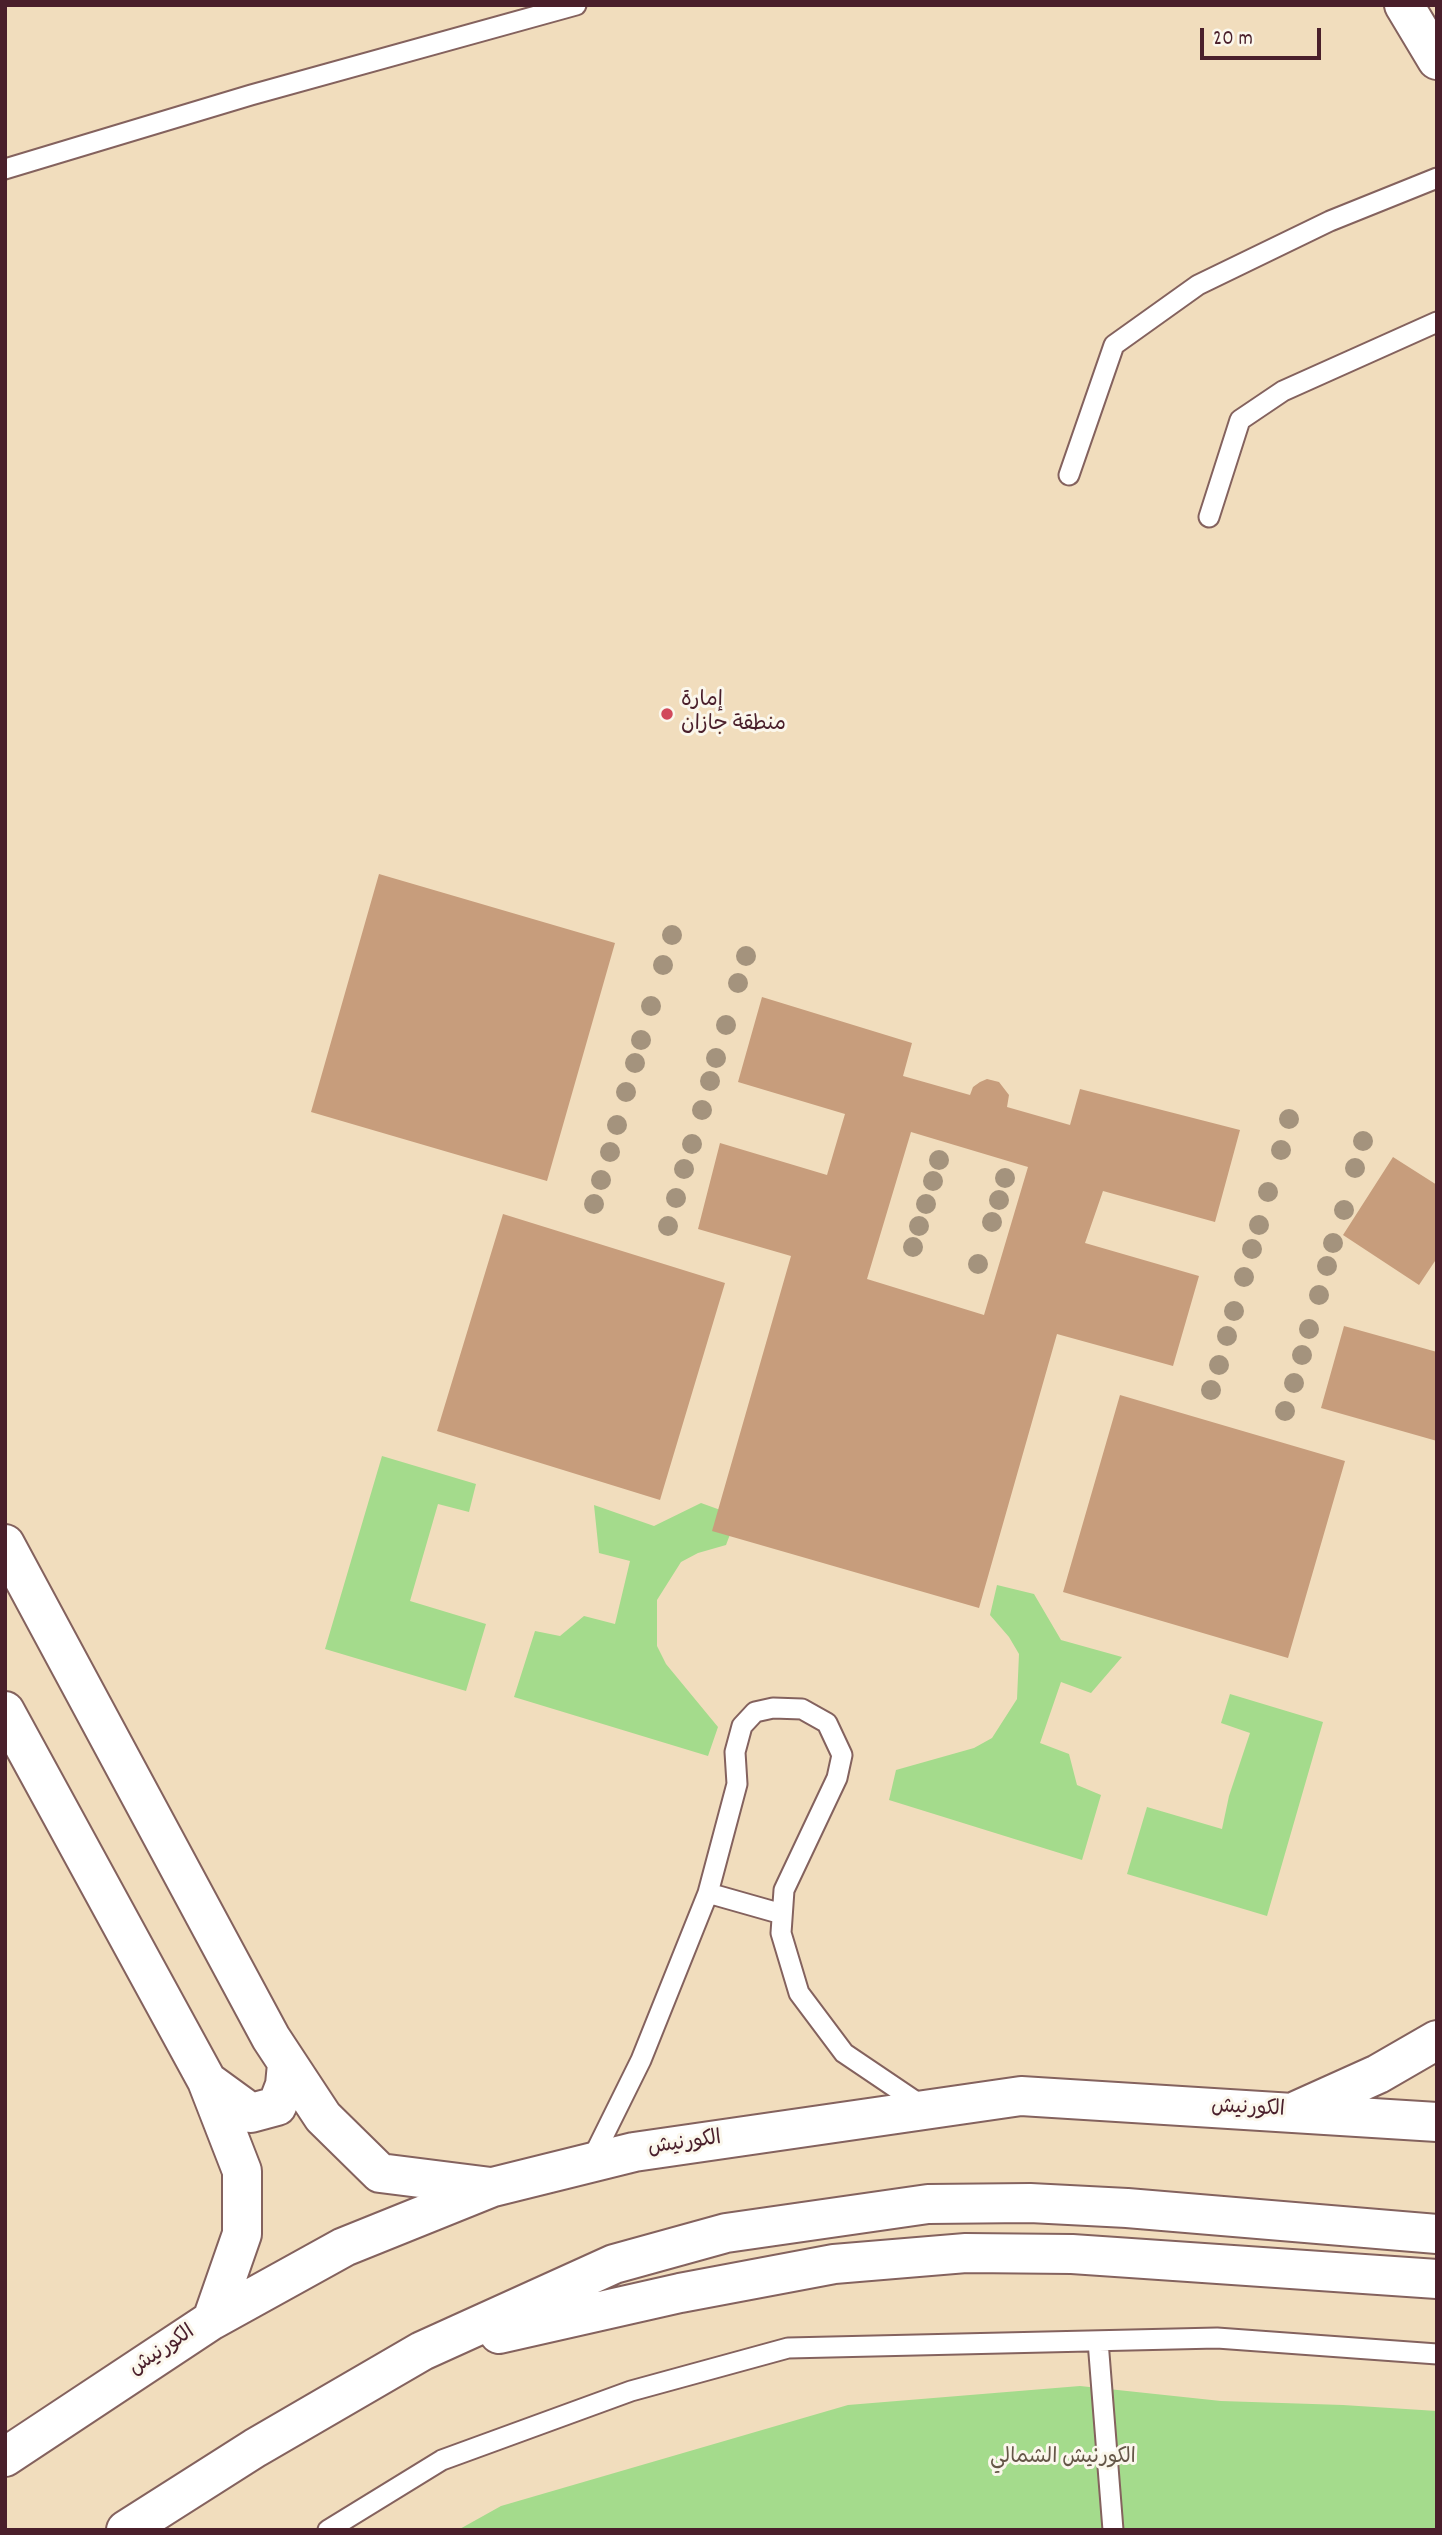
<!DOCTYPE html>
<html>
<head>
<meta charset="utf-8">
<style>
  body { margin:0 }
  #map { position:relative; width:1442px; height:2535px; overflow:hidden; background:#f1ddbd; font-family:Dekko,sans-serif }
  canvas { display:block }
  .frame { position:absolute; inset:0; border:7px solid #4a1f2b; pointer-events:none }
  .scale { position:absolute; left:1200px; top:28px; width:121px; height:32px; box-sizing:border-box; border:4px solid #4a1f2b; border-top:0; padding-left:9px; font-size:21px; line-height:24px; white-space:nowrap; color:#4a1f2b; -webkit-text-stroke:5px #fbf7ec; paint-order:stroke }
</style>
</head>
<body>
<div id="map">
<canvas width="1442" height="2535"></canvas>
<div class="frame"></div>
<div class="scale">20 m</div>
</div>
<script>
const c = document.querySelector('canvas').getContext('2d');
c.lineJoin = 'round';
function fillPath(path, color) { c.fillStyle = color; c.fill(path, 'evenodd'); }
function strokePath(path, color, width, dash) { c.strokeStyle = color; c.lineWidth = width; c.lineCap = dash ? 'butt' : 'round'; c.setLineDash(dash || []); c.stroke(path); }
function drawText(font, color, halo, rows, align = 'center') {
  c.font = font + ' Dekko,"Playpen Sans Arabic",sans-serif'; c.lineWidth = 6; c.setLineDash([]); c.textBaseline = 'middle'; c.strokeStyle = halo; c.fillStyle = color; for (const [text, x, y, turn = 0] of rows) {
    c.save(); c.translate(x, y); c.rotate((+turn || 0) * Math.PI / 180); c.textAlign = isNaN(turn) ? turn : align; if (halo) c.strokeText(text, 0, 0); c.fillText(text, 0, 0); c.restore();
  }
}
fillPath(new Path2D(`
  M 382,1456 L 476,1484 L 469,1512 L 438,1504 L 410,1601 L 486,1624 L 466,1691 L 325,1649 Z
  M 701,1503 L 737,1516 L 726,1545 L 698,1553 L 681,1562 L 657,1600 L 657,1646 L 666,1664 L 718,1727 L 708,1756 L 514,1697 L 535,1631 L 560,1636 L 584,1616 L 615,1624 L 630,1561 L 599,1553 L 594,1505 L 654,1526 Z
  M 997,1585 L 1034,1594 L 1061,1640 L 1122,1657 L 1091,1693 L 1061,1682 L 1040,1743 L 1069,1754 L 1077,1785 L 1101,1795 L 1082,1860 L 889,1800 L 896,1770 L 974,1748 L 992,1738 L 1017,1699 L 1019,1654 L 1009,1637 L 990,1615 Z
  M 1230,1694 L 1323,1722 L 1267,1916 L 1127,1874 L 1147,1807 L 1222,1829 L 1229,1796 L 1250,1733 L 1221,1723 Z
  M 1080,2386 L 1221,2401 L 1343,2405 L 1437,2411 L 1437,2530 L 458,2530 L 501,2506 L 848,2405 Z`), '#a4db8c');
fillPath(new Path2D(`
  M 379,874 L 615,943 L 547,1181 L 311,1112 Z
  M 762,997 L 912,1043 L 903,1076 L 970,1095 L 973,1087 L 980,1082 L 987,1079 L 999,1082 L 1009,1095 L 1007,1107 L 1070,1125 L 1080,1089 L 1240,1130 L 1215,1222 L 1103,1191 L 1085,1243 L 1199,1276 L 1173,1366 L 1057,1334 L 979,1608 L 712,1531 L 791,1256 L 698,1229 L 720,1143 L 827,1175 L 845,1114 L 738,1082 ZM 911,1132 L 1028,1167 L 984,1315 L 867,1279 Z
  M 1393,1157 L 1437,1185 L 1437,1258 L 1419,1285 L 1343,1235 Z
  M 503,1214 L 725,1283 L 660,1500 L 437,1431 Z
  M 1344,1326 L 1437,1352 L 1437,1441 L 1321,1408 Z
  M 1120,1395 L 1345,1461 L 1288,1658 L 1063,1592 Z`), '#c79d7c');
const lane = new Path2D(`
  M 5,169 L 251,95 L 576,5
  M 1069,475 L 1114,345 L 1198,285 L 1330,221 L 1437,178
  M 1209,517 L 1240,420 L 1283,391 L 1437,322
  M 708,1893 L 782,1914
  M 590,2163 L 641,2060 L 708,1893 L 737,1784 L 735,1752 L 742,1726 L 755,1712 L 773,1708 L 802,1709 L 827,1723 L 842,1755 L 837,1778 L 784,1890 L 781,1933 L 799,1993 L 844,2053 L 924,2107
  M 1098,2341 L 1113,2530
  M 328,2530 L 442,2460 L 631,2391 L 788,2348 L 1217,2338 L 1437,2354`);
const secondary = new Path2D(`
  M 1404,5 L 1437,60
  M 5,1544 L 271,2038 L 323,2117 L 380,2173 L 491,2187
  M 5,1711 L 207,2081 L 242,2171 L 242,2234 L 212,2320
  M 207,2081 L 251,2113 L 277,2106 L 285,2085 L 287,2064
  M 1298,2110 L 1378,2074 L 1437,2040
  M 499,2334 L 680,2293 L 834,2264 L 966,2253 L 1072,2254 L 1437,2279
  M 5,2457 L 212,2320 L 344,2247 L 493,2187 L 634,2152 L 1021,2096 L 1437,2122
  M 126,2530 L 255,2448 L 422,2351 L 614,2264 L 726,2233 L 928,2204 L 1030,2203 L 1127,2208 L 1437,2234`);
strokePath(lane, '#84625e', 23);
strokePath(secondary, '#84625e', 42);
strokePath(lane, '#fff', 19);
strokePath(secondary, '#fff', 38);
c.fillStyle = '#a4937d';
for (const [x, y] of [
  [672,935],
  [746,956],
  [663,965],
  [738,983],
  [651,1006],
  [726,1025],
  [641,1040],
  [716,1058],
  [635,1063],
  [710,1081],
  [626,1092],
  [702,1110],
  [1289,1119],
  [617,1125],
  [1363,1141],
  [692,1144],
  [1281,1150],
  [610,1152],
  [939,1160],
  [1355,1168],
  [684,1169],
  [1005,1178],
  [601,1180],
  [933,1181],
  [1268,1192],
  [676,1198],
  [999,1200],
  [594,1204],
  [926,1204],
  [1344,1210],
  [992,1222],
  [1259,1225],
  [668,1226],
  [919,1226],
  [1333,1243],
  [913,1247],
  [1252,1249],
  [978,1264],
  [1327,1266],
  [1244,1277],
  [1319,1295],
  [1234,1311],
  [1309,1329],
  [1227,1336],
  [1302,1355],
  [1219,1365],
  [1294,1383],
  [1211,1390],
  [1285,1411]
]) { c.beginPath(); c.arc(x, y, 10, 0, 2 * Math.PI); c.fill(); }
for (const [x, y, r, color] of [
  [667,714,7,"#d1495b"]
]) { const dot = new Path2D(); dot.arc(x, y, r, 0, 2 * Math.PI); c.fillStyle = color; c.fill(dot); strokePath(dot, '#fbf7ec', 2.5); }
drawText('21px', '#4a1f2b', '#fbf7ec', [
  ["إمارة",681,702],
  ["منطقة جازان",681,726]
], 'left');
drawText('21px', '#4a1f2b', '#fbf7ec', [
  ["الكورنيش",1248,2110,3],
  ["الكورنيش",685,2145,-8],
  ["الكورنيش",163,2352,-34]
]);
drawText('21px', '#655748', '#fbf7ec', [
  ["الكورنيش الشمالي",1063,2459]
]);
</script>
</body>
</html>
